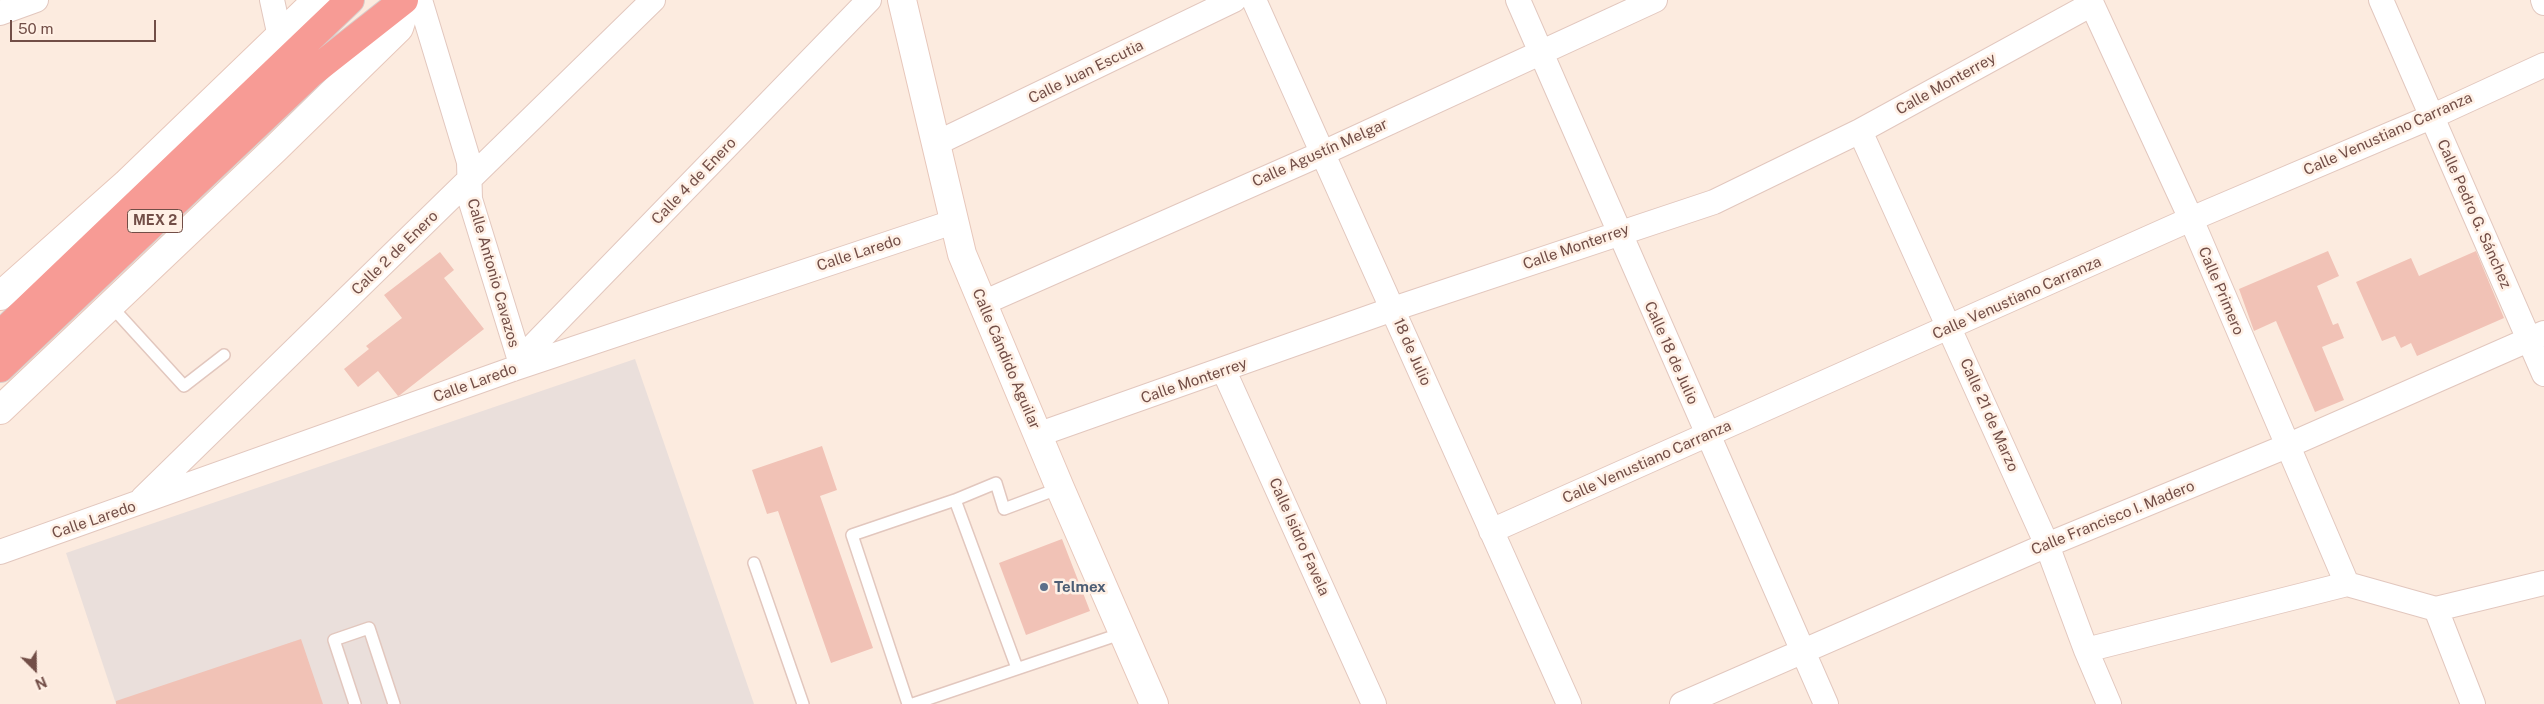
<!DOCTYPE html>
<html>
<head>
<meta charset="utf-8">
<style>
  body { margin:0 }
  #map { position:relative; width:2544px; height:704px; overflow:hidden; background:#fcebdf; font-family:"Public Sans",sans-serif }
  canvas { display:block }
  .north { position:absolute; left:10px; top:644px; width:50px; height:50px; -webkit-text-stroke:4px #fff0e5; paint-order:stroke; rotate:157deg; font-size:14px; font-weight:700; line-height:20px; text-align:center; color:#724e47 }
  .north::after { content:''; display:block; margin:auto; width:18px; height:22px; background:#724e47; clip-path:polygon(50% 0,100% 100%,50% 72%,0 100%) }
  .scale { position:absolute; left:10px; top:20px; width:146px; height:22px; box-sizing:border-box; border:2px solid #724e47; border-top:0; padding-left:6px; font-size:15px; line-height:18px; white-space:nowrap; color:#724e47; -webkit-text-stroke:4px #fff0e5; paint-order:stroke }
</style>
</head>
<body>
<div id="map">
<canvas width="2544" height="704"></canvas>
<div class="north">N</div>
<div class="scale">50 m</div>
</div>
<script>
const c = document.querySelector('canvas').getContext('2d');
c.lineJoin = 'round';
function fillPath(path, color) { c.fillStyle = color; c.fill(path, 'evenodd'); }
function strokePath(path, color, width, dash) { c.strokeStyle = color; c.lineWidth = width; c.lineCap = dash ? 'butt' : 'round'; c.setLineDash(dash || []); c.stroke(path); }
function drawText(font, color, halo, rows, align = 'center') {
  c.font = font + ' "Public Sans",sans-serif'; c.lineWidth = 5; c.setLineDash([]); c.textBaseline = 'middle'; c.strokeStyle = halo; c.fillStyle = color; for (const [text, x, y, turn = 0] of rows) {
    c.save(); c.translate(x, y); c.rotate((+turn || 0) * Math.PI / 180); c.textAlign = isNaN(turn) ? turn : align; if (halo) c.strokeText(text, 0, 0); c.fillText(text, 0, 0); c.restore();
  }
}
fillPath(new Path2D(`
  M 635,359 L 754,704 L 116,704 L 66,553 Z`), '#eadfdb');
fillPath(new Path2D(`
  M 2328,251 L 2339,276 L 2317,286 L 2333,325 L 2338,323 L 2344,338 L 2322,347 L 2344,400 L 2315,412 L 2276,321 L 2254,331 L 2239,289 Z
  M 2476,251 L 2504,318 L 2417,356 L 2411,343 L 2401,348 L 2395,336 L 2382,341 L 2356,282 L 2411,258 L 2419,276 Z
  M 440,252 L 454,270 L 444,278 L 484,329 L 400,395 L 398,396 L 378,371 L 358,387 L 344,369 L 369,349 L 366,346 L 402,318 L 384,295 Z
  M 822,446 L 837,490 L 820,496 L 873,648 L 831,663 L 778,511 L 767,514 L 752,470 Z
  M 1062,539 L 1090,611 L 1026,635 L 999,563 Z
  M 301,639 L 323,704 L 116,704 L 116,701 Z`), '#f1c2b6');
const lane = new Path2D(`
  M 111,306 L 184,386 L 224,355
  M 955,500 L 996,483 L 1004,509 L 1060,488
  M 754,563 L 803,704
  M 355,704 L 334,640 L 369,628 L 394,704
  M 908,704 L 852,535 L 955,500 L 1017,668
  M 913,704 L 1123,633`);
const street = new Path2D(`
  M 272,0 L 280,37
  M 420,0 L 469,162 L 470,199 L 521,364 L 513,369
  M 1254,0 L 1569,704
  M 1518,0 L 1826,704
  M 2090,0 L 2191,219 L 2347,584
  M 2381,0 L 2544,374
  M 2543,0 L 2544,3
  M 0,13 L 36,0
  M 1860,131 L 2047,545 L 2086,650 L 2109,704
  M 937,143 L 1234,0
  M 983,303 L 1323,153 L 1655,0
  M 521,364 L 534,345 L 869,0
  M 1224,371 L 1374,704
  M 1037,435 L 1393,309 L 1714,202 L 1860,131 L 2092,4
  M 143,498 L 653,0
  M 1491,531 L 2191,219 L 2431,117 L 2544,65
  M 0,552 L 513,369 L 953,222
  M 2436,609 L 2544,583
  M 2086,650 L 2347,584 L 2436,609 L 2473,704
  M 1682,704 L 2047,545 L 2287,446 L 2544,333`);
const secondary = new Path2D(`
  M 902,0 L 962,254 L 1060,488 L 1154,704
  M 0,296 L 126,184 L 317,0
  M 0,410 L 275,149 L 399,28 L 408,0`);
const highway = new Path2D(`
  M 0,335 L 350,0
  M 0,368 L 310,74 L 404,0`);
strokePath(lane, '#e2c7be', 14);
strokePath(street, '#e2c7be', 26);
strokePath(secondary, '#e7c7bb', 30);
strokePath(highway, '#d8cdcb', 30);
strokePath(lane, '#fff', 11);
strokePath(street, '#fff', 24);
strokePath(secondary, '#fff', 28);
strokePath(highway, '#f79b95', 28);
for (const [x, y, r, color] of [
  [1044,587,5,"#5c6f8a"]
]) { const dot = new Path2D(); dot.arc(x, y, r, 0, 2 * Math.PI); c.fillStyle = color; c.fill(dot); strokePath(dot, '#fff0e5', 2); }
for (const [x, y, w] of [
  [155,221,55]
]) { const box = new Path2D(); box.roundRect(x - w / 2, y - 11.5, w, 23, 4); c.fillStyle = '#fff0e5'; c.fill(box); strokePath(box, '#724e47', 1); }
drawText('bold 14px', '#724e47', null, [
  ["MEX 2",155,221]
]);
drawText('15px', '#724e47', '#fff0e5', [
  ["Calle Juan Escutia",1086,72,-26],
  ["Calle Monterrey",1946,84,-29],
  ["Calle Venustiano Carranza",2388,134,-24],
  ["Calle Agustín Melgar",1320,153,-24],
  ["Calle 4 de Enero",694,181,-46],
  ["Calle Pedro G. Sánchez",2474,214,66],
  ["Calle Monterrey",1576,247,-19],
  ["Calle 2 de Enero",395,253,-44],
  ["Calle Laredo",859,253,-18],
  ["Calle Antonio Cavazos",493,273,74],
  ["Calle Primero",2221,291,67],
  ["Calle Venustiano Carranza",2017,298,-24],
  ["18 de Julio",1412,352,66],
  ["Calle 18 de Julio",1671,353,66],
  ["Calle Cándido Aguilar",1006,359,67],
  ["Calle Monterrey",1194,381,-19],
  ["Calle Laredo",475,383,-20],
  ["Calle 21 de Marzo",1989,415,66],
  ["Calle Venustiano Carranza",1647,462,-24],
  ["Calle Francisco I. Madero",2113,518,-22],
  ["Calle Laredo",94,520,-19],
  ["Calle Isidro Favela",1299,537,66]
]);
drawText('bold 15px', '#4e5e75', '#fff0e5', [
  ["Telmex",1054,587]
], 'left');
</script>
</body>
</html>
